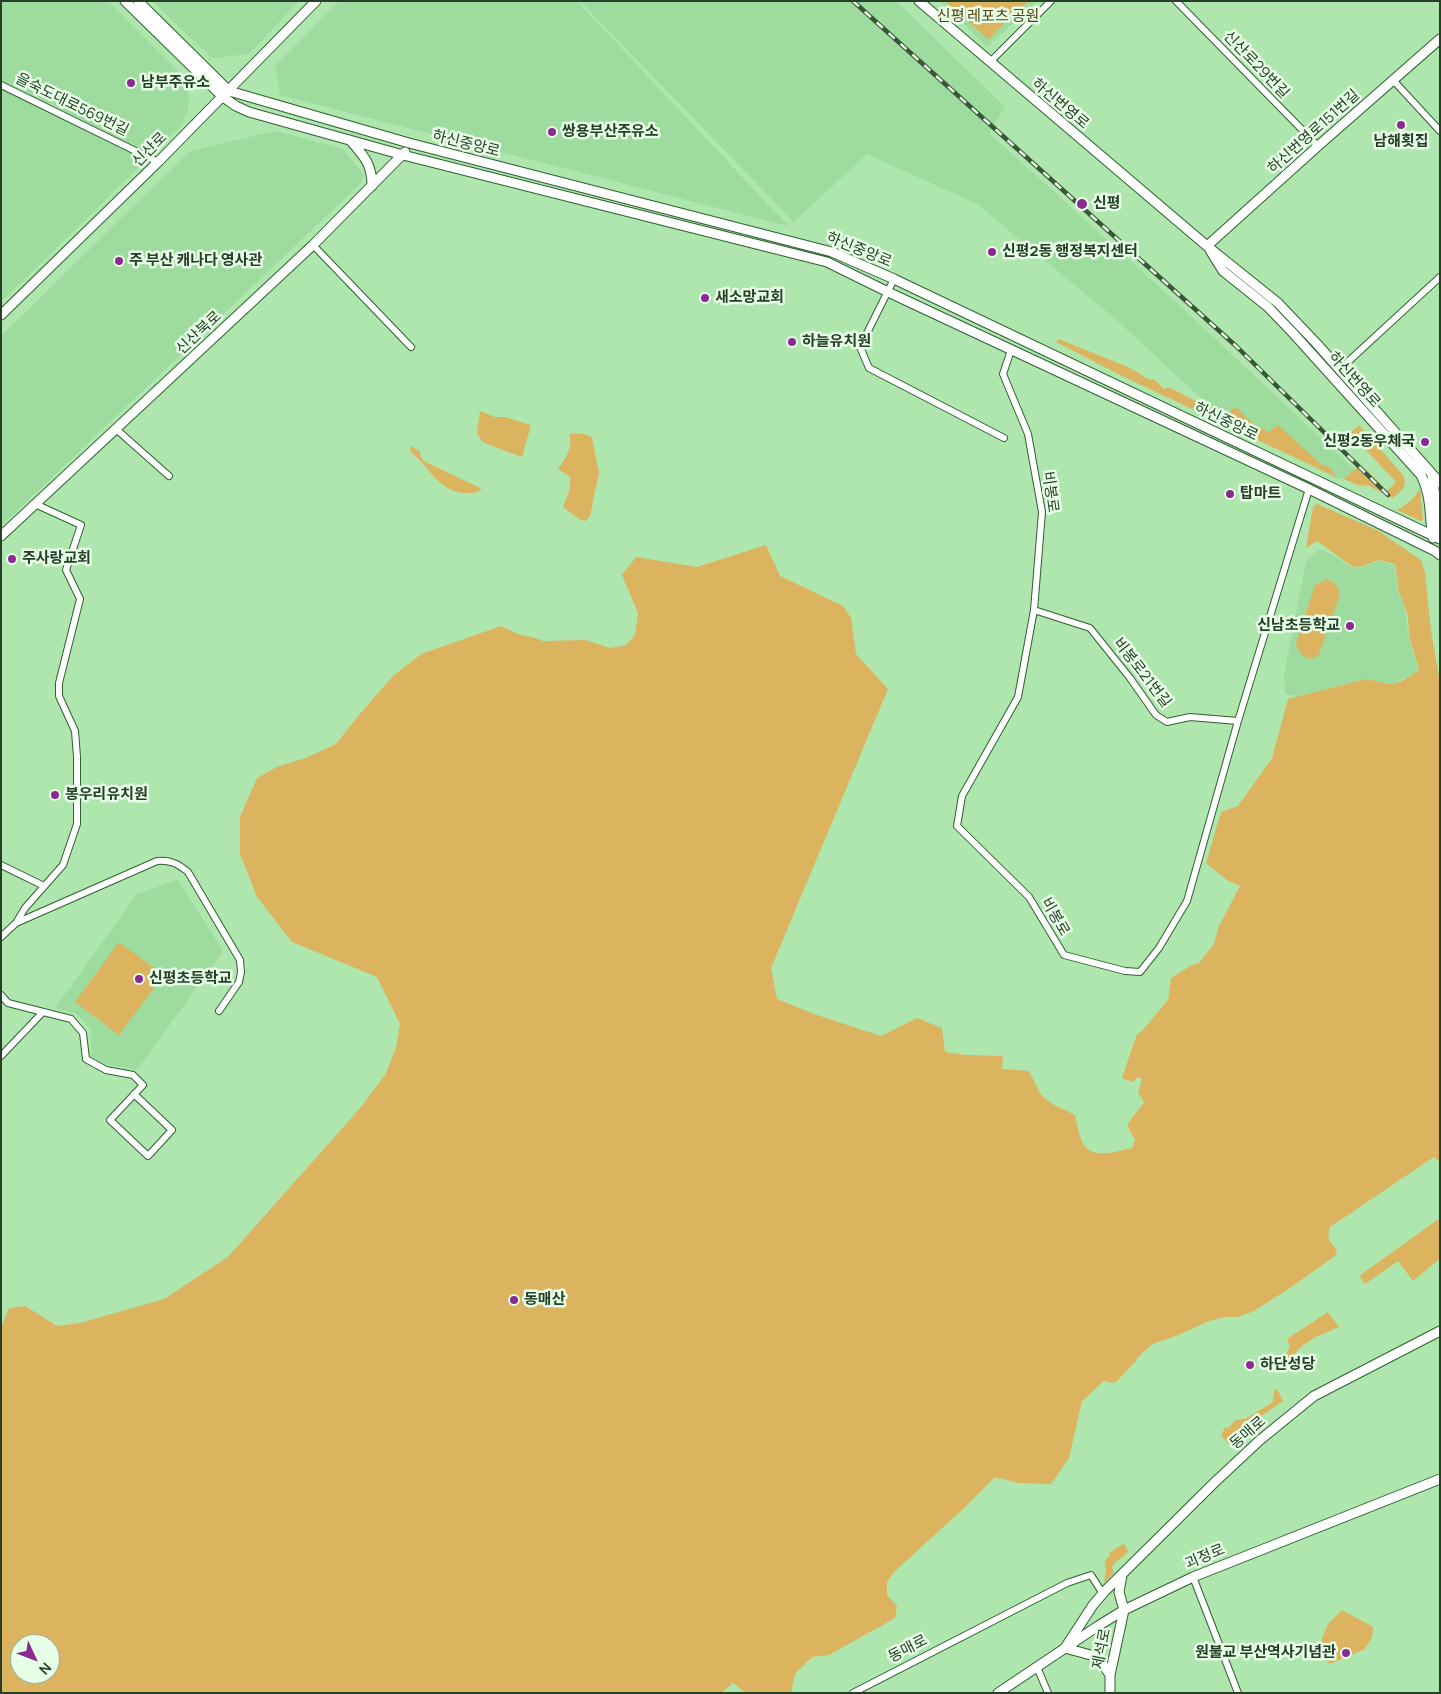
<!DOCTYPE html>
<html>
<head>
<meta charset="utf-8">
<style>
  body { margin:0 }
  #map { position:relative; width:1441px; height:1694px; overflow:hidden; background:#aee6ae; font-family:Manrope,sans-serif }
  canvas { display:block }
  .frame { position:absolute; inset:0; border:2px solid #273e27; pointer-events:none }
  .north { position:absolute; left:10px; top:1634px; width:50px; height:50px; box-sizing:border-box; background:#e7fee7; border:1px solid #9ab19a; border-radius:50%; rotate:133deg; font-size:14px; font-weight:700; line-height:20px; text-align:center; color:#273e27 }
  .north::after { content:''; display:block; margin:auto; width:18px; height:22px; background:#8b2a92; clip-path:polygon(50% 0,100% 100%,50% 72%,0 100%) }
</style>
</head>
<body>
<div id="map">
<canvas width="1441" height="1694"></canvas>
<div class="frame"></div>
<div class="north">N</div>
</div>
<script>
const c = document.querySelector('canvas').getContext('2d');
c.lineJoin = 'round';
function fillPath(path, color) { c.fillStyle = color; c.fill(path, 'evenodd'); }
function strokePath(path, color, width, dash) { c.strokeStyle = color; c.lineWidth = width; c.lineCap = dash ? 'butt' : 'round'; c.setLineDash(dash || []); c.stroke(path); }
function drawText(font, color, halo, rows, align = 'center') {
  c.font = font + ' Manrope,"Noto Sans KR",sans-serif'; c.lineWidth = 5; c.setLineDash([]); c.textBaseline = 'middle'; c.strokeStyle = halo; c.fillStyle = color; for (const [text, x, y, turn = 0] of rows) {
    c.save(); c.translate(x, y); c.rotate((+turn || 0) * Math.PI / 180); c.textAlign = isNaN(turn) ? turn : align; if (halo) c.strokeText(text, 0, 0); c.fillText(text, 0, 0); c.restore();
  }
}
fillPath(new Path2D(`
  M 1,1 L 108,1 L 185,78 L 189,95 L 188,109 L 181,126 L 1,302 Z
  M 152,1 L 299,1 L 249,54 L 212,58 Z
  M 339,1 L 577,1 L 788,226 L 280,95 L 275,66 Z
  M 580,1 L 896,1 L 1005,107 L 989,133 L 1179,305 L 1372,486 L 1334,477 L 1219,415 L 1112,316 L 977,204 L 867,154 L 794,222 Z
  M 941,1 L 1037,1 L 987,47 Z
  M 276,131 L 343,149 L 363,174 L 362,182 L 1,526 L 1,336 L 190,151 Z
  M 1318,550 L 1324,550 L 1353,568 L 1363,567 L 1378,561 L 1394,565 L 1398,592 L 1403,603 L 1406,616 L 1408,637 L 1418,669 L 1415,673 L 1392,684 L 1365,679 L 1297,696 L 1285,694 L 1284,675 L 1306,562 Z
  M 178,880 L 223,951 L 137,1070 L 106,1064 L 91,1056 L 91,1030 L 77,1014 L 55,1008 L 137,894 Z`), '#9ddb9e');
fillPath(new Path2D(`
  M 945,1 L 1029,1 L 988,39 Z
  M 1059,339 L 1128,367 L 1150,380 L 1154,379 L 1164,389 L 1169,387 L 1201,404 L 1203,403 L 1223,417 L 1236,407 L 1254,424 L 1269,432 L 1278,425 L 1322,465 C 1329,466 1334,470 1336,477 L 1122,376 L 1056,342 Z
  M 480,411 L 495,417 L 505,417 L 531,425 L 522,457 L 482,442 L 477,432 Z
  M 1359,425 L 1403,475 C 1408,488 1402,489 1393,498 L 1369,486 L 1357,485 L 1344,479 L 1358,466 L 1366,470 L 1387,491 L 1396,482 L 1350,433 Z
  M 575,433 L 584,434 L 592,437 L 599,473 L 590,516 L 586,521 L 581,520 L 563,507 L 570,488 L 570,477 L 558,469 C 565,458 574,448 569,434 Z
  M 411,446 L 420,451 L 421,458 L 426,462 L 482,489 C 476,493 473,493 467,493 C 440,494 428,465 410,451 Z
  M 1420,488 L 1423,520 L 1421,521 L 1397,510 C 1408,504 1414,499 1420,488 Z
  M 1317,504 L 1377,530 L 1421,560 L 1425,573 L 1431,631 L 1440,682 L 1440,1162 L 1434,1157 L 1330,1227 C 1326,1238 1330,1242 1337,1250 L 1335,1256 L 1287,1290 L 1254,1311 L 1238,1317 L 1225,1317 L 1209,1321 L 1176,1336 L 1152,1344 L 1138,1357 L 1136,1361 L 1115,1383 L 1104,1381 L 1082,1401 L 1069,1458 L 1051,1484 L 1018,1483 L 995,1477 L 962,1510 L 894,1572 L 887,1582 L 887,1595 L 897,1606 L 895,1618 L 829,1655 L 812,1657 L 795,1674 L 791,1693 L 746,1693 L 733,1683 L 721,1693 L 1,1693 L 1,1328 L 9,1308 L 25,1306 L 57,1326 L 80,1323 L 164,1299 L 228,1257 L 361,1107 L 385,1075 L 396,1048 L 400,1024 L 377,977 L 292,942 L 257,897 L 240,854 L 240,817 L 257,778 L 277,767 L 308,757 L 336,744 L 358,716 L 393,676 L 421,654 L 501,626 L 520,635 L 533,637 L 543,641 L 586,640 L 610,648 L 626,645 L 635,635 L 638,613 L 622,575 L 636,557 L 697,567 L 766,545 L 780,576 L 843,606 L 851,618 L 856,654 L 888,689 L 771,968 L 777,999 L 817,1015 L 881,1036 L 917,1018 L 942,1028 L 945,1052 L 967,1055 L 1003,1056 L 1002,1069 L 1029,1071 L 1041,1095 L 1054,1105 L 1075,1115 C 1077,1124 1079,1137 1084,1145 C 1094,1160 1118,1151 1132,1148 L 1135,1140 L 1127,1125 L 1144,1102 L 1138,1092 L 1142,1079 L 1138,1077 L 1133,1082 L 1122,1078 L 1137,1034 L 1142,1031 L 1168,1000 L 1171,978 L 1192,965 L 1199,963 L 1214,944 L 1218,928 L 1240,886 L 1227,880 L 1206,863 L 1221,812 L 1238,806 L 1272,758 L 1288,699 L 1365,679 L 1391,684 L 1400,682 L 1418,671 L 1419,669 L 1409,637 L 1408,616 L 1399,592 L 1395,564 L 1378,560 L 1363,566 L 1353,567 L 1317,541 L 1306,548 L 1313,507 ZM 20,1644 L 50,1644 L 50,1674 L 20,1674 Z
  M 1327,579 L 1336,584 L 1340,594 L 1318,657 L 1308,659 C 1301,655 1298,651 1296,643 L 1315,585 Z
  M 119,942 L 164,975 L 119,1035 L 75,1002 Z
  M 1440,1218 L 1440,1258 L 1437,1261 L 1413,1281 L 1398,1261 L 1365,1284 L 1359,1276 Z
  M 1328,1312 L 1339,1327 L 1316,1337 L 1302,1346 L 1287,1362 L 1283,1359 L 1290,1347 L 1287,1339 Z
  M 1277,1389 L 1283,1401 C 1268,1412 1252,1421 1237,1431 L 1238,1437 L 1230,1445 L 1221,1436 L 1225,1427 L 1228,1428 L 1236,1420 L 1245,1419 L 1273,1402 L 1274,1391 Z
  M 1123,1544 L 1126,1546 L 1128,1552 L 1114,1564 L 1112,1568 L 1114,1573 L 1104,1583 L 1106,1570 L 1105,1560 L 1109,1557 L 1109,1553 Z
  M 1342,1610 L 1373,1627 L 1372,1637 L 1365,1649 L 1330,1664 L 1318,1655 L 1317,1652 L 1328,1624 Z`), '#dcb460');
const street = new Path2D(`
  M 1176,1 L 1318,146
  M 990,62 L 1051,1
  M 1393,80 L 1440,131
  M 1,85 L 158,162
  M 313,245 L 411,347
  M 894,279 L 860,347 L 869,368 L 1004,438
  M 1011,350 L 1003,374 L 1028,434 L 1042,512 L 1034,610 L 1018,697 L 962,796 L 957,826 L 1029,897 L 1064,955 L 1125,971 L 1140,972 L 1159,948 L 1187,901 L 1238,721 L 1309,489
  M 1339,370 L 1440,277
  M 116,429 L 169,476
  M 1034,610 L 1090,628 L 1130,678 L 1156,715 L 1167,722 L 1190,717 L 1238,721
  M 1,865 L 44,886
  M 16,923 L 157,861 C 170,860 177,863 188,872 L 240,960 L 241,972 L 239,982 L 219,1011
  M 1,937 L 16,923 L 25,908 L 63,865 L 77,824 L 77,757 L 75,731 L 59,696 L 59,683 L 80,599 L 66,570 L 81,525 L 35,504
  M 1,995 L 8,1003 L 71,1019 L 83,1033 L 86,1059 L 106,1070 L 133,1075 L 143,1085 L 110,1120 L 148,1156 L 172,1130 L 134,1094
  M 1,1056 L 43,1012
  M 1193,1577 L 1238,1693
  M 1037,1667 L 1048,1693
  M 853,1693 L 1067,1583 L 1091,1575 L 1103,1594`);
const secondary = new Path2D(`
  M 125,1 L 223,97 L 236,106 L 249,112 L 403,155 L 827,262 L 888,292 L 1309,489 L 1435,551 L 1440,555
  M 138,1 L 229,91 L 409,143 L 832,252 L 894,279 L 1440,539
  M 919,1 L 1207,246 L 1278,303 L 1317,344 L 1440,483
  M 350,140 C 364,156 372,164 372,186
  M 1207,246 L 1318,146 L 1440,39
  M 1210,250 L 1223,271 L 1268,307 L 1292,332 L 1421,475 C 1432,496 1429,516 1433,538
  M 1,315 L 158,162 L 316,1
  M 1432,476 L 1440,530
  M 1,536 L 313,245 L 405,152
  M 1110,1675 L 1098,1657 L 1065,1648 L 1093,1605 L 1105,1591 L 1215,1482 L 1260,1440 L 1314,1396 L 1440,1331
  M 998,1693 L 1098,1626 L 1124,1610 L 1193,1577 L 1440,1479
  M 1110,1693 L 1110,1675 L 1124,1610 L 1119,1592 L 1122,1575`);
strokePath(street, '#2d6130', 8);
strokePath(secondary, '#2d6130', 11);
strokePath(street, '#fff', 6);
strokePath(secondary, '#fff', 9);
const rail = new Path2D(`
  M 853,1 L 1236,346 L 1388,495`);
strokePath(rail, '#3a563a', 4.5);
strokePath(rail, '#e7fee7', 2.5, [8]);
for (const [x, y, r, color] of [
  [131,83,5,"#8b2a92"],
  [1401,125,5,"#8b2a92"],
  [552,132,5,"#8b2a92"],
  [1082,204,6,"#8b2a92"],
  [992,252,5,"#8b2a92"],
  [119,261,5,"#8b2a92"],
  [705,298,5,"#8b2a92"],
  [792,342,5,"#8b2a92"],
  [1425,442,5,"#8b2a92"],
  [1230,494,5,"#8b2a92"],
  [12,559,5,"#8b2a92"],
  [1350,626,5,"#8b2a92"],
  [55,795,5,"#8b2a92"],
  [139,979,5,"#8b2a92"],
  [514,1300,5,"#8b2a92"],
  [1250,1365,5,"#8b2a92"],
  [1346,1653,5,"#8b2a92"]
]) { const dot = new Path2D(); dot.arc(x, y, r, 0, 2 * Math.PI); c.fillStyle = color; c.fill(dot); strokePath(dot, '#e7fee7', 2); }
drawText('15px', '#574315', '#e7fee7', [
  ["신평 레포츠 공원",988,17]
]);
drawText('15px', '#273e27', '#e7fee7', [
  ["신산로29번길",1256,65,46],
  ["하신번영로",1060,104,40],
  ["을숙도대로569번길",72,105,26],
  ["하신번영로151번길",1314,132,-42],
  ["하신중앙로",466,144,14],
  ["신산로",150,150,-45],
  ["하신중앙로",859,250,22],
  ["신산북로",199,333,-43],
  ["하신번영로",1354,380,48],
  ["하신중앙로",1226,422,26],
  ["비봉로",1050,492,82],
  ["비봉로21번길",1142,673,52],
  ["비봉로",1055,917,60],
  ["동매로",1248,1433,-41],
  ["괴정로",1205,1557,-23],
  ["동매로",908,1649,-27],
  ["제석로",1102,1649,-79]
]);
drawText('bold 15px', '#273e27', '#e7fee7', [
  ["남부주유소",141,83],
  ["쌍용부산주유소",562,132],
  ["남해횟집",1401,142,"center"],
  ["신평",1093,204],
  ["신평2동 행정복지센터",1002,252],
  ["주 부산 캐나다 영사관",129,261],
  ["새소망교회",715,298],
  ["하늘유치원",802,342],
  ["신평2동우체국",1415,442,"right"],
  ["탑마트",1240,494],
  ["주사랑교회",22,559],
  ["신남초등학교",1340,626,"right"],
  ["봉우리유치원",65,795],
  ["신평초등학교",149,979],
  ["동매산",524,1300],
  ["하단성당",1260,1365],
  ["원불교 부산역사기념관",1336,1653,"right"]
], 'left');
</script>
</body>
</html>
